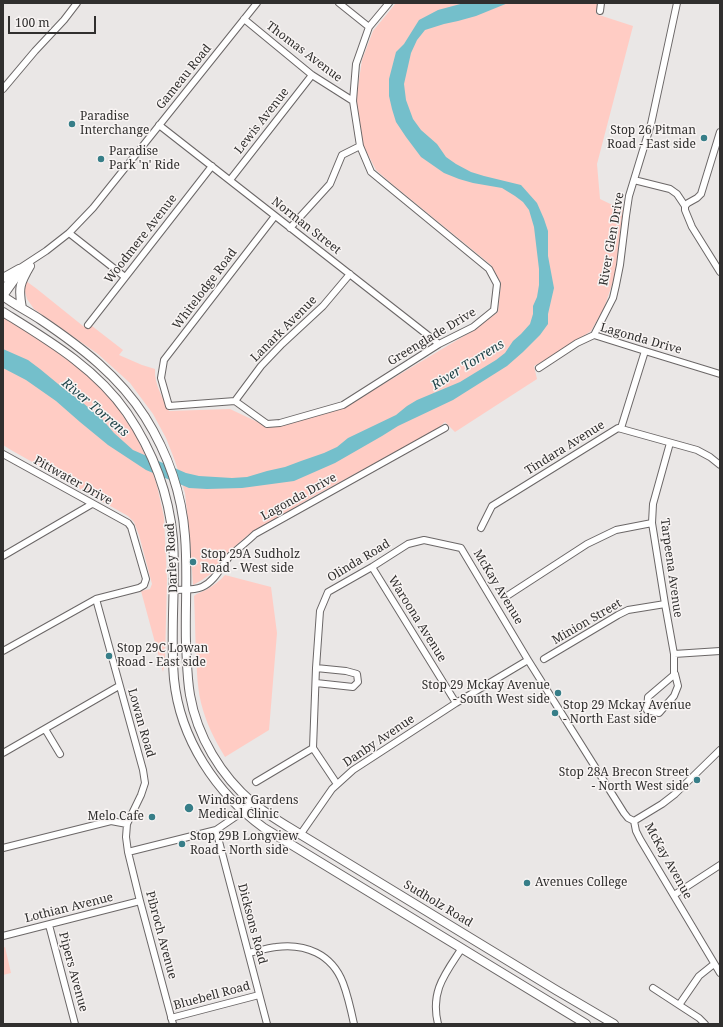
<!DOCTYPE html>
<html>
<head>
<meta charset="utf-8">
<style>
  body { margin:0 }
  #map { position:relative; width:723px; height:1027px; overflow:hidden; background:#eae7e6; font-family:"Noto Serif",serif }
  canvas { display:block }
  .frame { position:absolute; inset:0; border:4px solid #302f2e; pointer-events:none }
  .scale { position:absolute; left:8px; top:16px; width:88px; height:18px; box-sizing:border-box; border:2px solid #302f2e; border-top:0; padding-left:5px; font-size:12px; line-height:14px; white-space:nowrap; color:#302f2e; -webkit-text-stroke:3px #f8f4f3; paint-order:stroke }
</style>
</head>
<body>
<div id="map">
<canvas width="723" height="1027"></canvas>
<div class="frame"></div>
<div class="scale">100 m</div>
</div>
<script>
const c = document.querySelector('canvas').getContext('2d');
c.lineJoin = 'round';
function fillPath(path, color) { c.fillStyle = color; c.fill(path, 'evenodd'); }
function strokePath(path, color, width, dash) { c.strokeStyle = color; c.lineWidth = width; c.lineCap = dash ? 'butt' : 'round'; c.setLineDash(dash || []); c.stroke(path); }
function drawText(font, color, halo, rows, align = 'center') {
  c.font = font + ' "Noto Serif",serif'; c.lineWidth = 3; c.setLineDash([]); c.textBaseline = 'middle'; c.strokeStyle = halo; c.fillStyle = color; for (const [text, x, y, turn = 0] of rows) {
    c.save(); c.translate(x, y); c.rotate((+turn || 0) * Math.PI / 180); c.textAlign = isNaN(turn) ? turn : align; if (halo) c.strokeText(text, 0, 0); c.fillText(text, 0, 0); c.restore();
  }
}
fillPath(new Path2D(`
  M 396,3 L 598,3 L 596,14 L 633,26 L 597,164 L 600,199 L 623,210 L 615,276 L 604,308 L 591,331 L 554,355 L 534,366 L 537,379 L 455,432 L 445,422 L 436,430 L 312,497 L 248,535 L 225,555 L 212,573 L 202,580 L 193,585 L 190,540 L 185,493 L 175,461 L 166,438 L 153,414 L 130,383 L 98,354 L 34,309 L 27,299 L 24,288 L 26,281 L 37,289 L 83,326 L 88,329 L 92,326 L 123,350 L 119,355 L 142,365 L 155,369 C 154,384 163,398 169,411 L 230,409 L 266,426 L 282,425 L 345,407 L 474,330 L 498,312 L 501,283 L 491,265 L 392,184 L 376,170 L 362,143 L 356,100 L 362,60 L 373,31 Z
  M 3,316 L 47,345 L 86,373 L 115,404 L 135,434 L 152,470 L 157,486 L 164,517 L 167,579 L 165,660 L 163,672 L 141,591 L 150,589 L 152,584 L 139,535 L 134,522 L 128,516 L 11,450 L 3,445 Z
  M 225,575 L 271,587 L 277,633 L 269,730 L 225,757 C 216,742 208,727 203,710 C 197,691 197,671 196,652 C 195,633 195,615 194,596 C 197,593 202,592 206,590 C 213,586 220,581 225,575 Z
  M 5,947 L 11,973 L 3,975 L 3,948 Z`), '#ffccc4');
fillPath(new Path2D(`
  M 464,3 L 508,3 L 476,16 L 458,21 L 444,24 L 425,30 L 417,40 L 411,53 L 404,84 L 406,100 L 413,119 L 421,130 L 437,144 L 446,157 L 456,164 L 471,172 L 484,176 L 521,185 L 537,203 L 544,219 L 548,231 L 548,256 L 554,288 L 548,314 L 548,324 L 540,335 L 523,352 L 507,366 L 453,400 L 398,426 L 382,436 L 335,463 L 294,481 L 242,488 L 207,489 L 189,488 L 146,470 L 108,445 L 80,422 L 56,401 L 26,380 L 3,368 L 3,349 L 28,360 L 40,369 L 63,388 L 83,403 L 102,419 L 114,433 L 133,450 L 186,473 L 199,476 L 232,478 L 247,477 L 267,471 L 285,467 L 301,461 L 324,453 L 337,447 L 348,438 L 396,415 L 407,406 L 417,400 L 460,382 L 496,360 L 505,353 L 513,341 L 521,334 L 530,324 L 533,314 L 533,306 L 537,297 L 539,285 L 539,269 L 534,227 L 529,210 L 523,202 L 515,196 L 502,188 L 473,183 L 459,179 L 444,173 L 421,157 L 406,137 L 396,122 L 392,109 L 389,96 L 389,79 L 396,52 L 404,44 L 419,20 L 438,10 Z`), '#74bfcb');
const minor = new Path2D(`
  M 339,3 L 369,27
  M 600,11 L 601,3
  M 244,19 L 312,75 L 353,101
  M 3,89 L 35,51 L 64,20 L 77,3
  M 159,125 L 439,344
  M 720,132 L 701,194 L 697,198 L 688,203 L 685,206 L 685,210 L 692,227 L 720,272
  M 230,180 L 312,75
  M 634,180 L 670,189 L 677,194 L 685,206
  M 275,216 L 164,360 L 161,378 L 169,406 L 235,401 L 267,424 L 280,423 L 343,405 L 439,344 L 473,327 L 494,310 L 497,284 L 489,269 L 371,172 L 360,146 L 353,101 L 356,64 L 369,27 L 389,3
  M 290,228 L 330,184 L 342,155 L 360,146
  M 69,233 L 125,277
  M 3,290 L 10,279 L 20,268 L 46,251 L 69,233 L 93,208 L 257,3
  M 4,296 L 16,279 L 26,270
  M 88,325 L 212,166
  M 594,335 L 613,298 L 616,285 L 620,265 L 626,216 L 629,196 L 651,124 L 677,3
  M 539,368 L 577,343 L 594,335 L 645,351 L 720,374
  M 235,401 L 261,366 L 282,344 L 323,306 L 350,274
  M 621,428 L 645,351
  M 670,443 L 653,504 L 652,523 L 665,604 L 674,654 L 674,673 L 675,674 L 678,686 L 674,696 L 659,713 L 647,710 L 648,697 L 675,674
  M 3,454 L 128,523 L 131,527 L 146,579 L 144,585 L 139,588 L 96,599 L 3,651
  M 481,528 L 492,506 L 618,428 L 697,450 L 710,457 L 720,465
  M 3,556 L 92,504
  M 372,567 L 456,703
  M 173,590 C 182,589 193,591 202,587 C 214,582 221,567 229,557 C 237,549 247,542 255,534 L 445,428
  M 507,596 L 587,544 L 616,530 L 652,523
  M 96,599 L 143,770 L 145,783 L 141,795 L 127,824 L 126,837 L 128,852 L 140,901 L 173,1024
  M 674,654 L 720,651
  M 544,659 L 618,615 L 628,610 L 665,604
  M 316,683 L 353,687 L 358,682 L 357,674 L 346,671 L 316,668
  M 45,729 L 60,754
  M 3,753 L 119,686
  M 256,782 L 313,748
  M 337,784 L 313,748 L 316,668 L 320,611 L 328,592 L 372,567 L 408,544 L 424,540 L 461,548 L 528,660 L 624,813 L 628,818 L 634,821
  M 634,821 L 636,831 L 640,839 L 720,973
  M 634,821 L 662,804 L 675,794 L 720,750
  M 216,830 L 267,1024
  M 300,835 L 332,789 L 353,770 L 456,703 L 528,660
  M 3,848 L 111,821 L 127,824
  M 128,852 L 216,830 L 238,815 L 252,802
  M 674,895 L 720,865
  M 49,925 L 75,1024
  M 3,936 L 140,901
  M 249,953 C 258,951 267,948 276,947 C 305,943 332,954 343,983 C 348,996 351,1010 354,1024
  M 653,988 L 679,1005
  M 171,1018 L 259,995
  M 438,1024 C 430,991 445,974 462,948
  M 705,1024 L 699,1018 L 679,1005 L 699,976 L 714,964`);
const secondary = new Path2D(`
  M 3,278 L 19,269
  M 3,296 C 15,305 29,312 41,320 C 81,347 119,376 145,417 C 167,452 182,494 185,536 C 188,572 185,607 186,643 C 187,660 187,678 190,695 C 197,736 221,776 253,803 C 264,812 277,820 290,828 L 556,990 L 614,1024
  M 22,308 C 18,288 20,283 30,266
  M 3,312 C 48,340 96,368 127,413 C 152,450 169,494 173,539 C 176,586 170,632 174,679 C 180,739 216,793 264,828 L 586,1024`);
strokePath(minor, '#6b6767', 8);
strokePath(secondary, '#6b6767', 10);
strokePath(minor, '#fff', 6);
strokePath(secondary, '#fff', 8);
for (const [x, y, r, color] of [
  [72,124,4,"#377e88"],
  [704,138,4,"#377e88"],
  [101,159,4,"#377e88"],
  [193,562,4,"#377e88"],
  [109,656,4,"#377e88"],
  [558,693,4,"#377e88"],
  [555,713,4,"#377e88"],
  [697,780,4,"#377e88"],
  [189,808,5,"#377e88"],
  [152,817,4,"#377e88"],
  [182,844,4,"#377e88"],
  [527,883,4,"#377e88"]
]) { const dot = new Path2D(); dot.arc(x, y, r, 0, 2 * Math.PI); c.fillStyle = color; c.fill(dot); strokePath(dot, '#f8f4f3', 1.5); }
drawText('12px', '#302f2e', '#f8f4f3', [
  ["Thomas Avenue",304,52,37],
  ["Gameau Road",184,77,-51],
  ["Lewis Avenue",262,121,-52],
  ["Norman Street",306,226,38],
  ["Woodmere Avenue",141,239,-52],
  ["River Glen Drive",612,239,-80],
  ["Whitelodge Road",205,289,-53],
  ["Lanark Avenue",284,329,-45],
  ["Greenglade Drive",432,337,-31],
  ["Lagonda Drive",641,339,16],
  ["Tindara Avenue",565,448,-32],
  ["Pittwater Drive",73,481,29],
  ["Lagonda Drive",299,497,-29],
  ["Darley Road",172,558,-93],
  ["Olinda Road",359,561,-31],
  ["Tarpeena Avenue",671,568,82],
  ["McKay Avenue",498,587,59],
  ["Waroona Avenue",417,619,58],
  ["Minion Street",587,622,-30],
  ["Lowan Road",141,723,74],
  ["Danby Avenue",379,741,-34],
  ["McKay Avenue",668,861,61],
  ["Sudholz Road",438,904,31],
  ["Lothian Avenue",69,908,-14],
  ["Dicksons Road",252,924,75],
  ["Pibroch Avenue",161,935,75],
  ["Pipers Avenue",73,972,75],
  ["Bluebell Road",212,996,-15]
]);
drawText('12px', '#302f2e', '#f8f4f3', [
  ["Paradise",80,117],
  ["Interchange",80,131],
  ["Stop 26 Pitman",696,131,"right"],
  ["Road - East side",696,145,"right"],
  ["Paradise",109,152],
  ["Park 'n' Ride",109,166],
  ["Stop 29A Sudholz",201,555],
  ["Road - West side",201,569],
  ["Stop 29C Lowan",117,649],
  ["Road - East side",117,663],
  ["Stop 29 Mckay Avenue",550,686,"right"],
  ["- South West side",550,700,"right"],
  ["Stop 29 Mckay Avenue",563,706],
  ["- North East side",563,720],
  ["Stop 28A Brecon Street",689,773,"right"],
  ["- North West side",689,787,"right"],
  ["Windsor Gardens",198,801],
  ["Medical Clinic",198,815],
  ["Melo Cafe",144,817,"right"],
  ["Stop 29B Longview",190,837],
  ["Road - North side",190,851],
  ["Avenues College",535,883]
], 'left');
drawText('italic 13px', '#1f4348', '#f8f4f3', [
  ["River Torrens",468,365,-32],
  ["River Torrens",95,408,40]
]);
</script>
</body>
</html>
